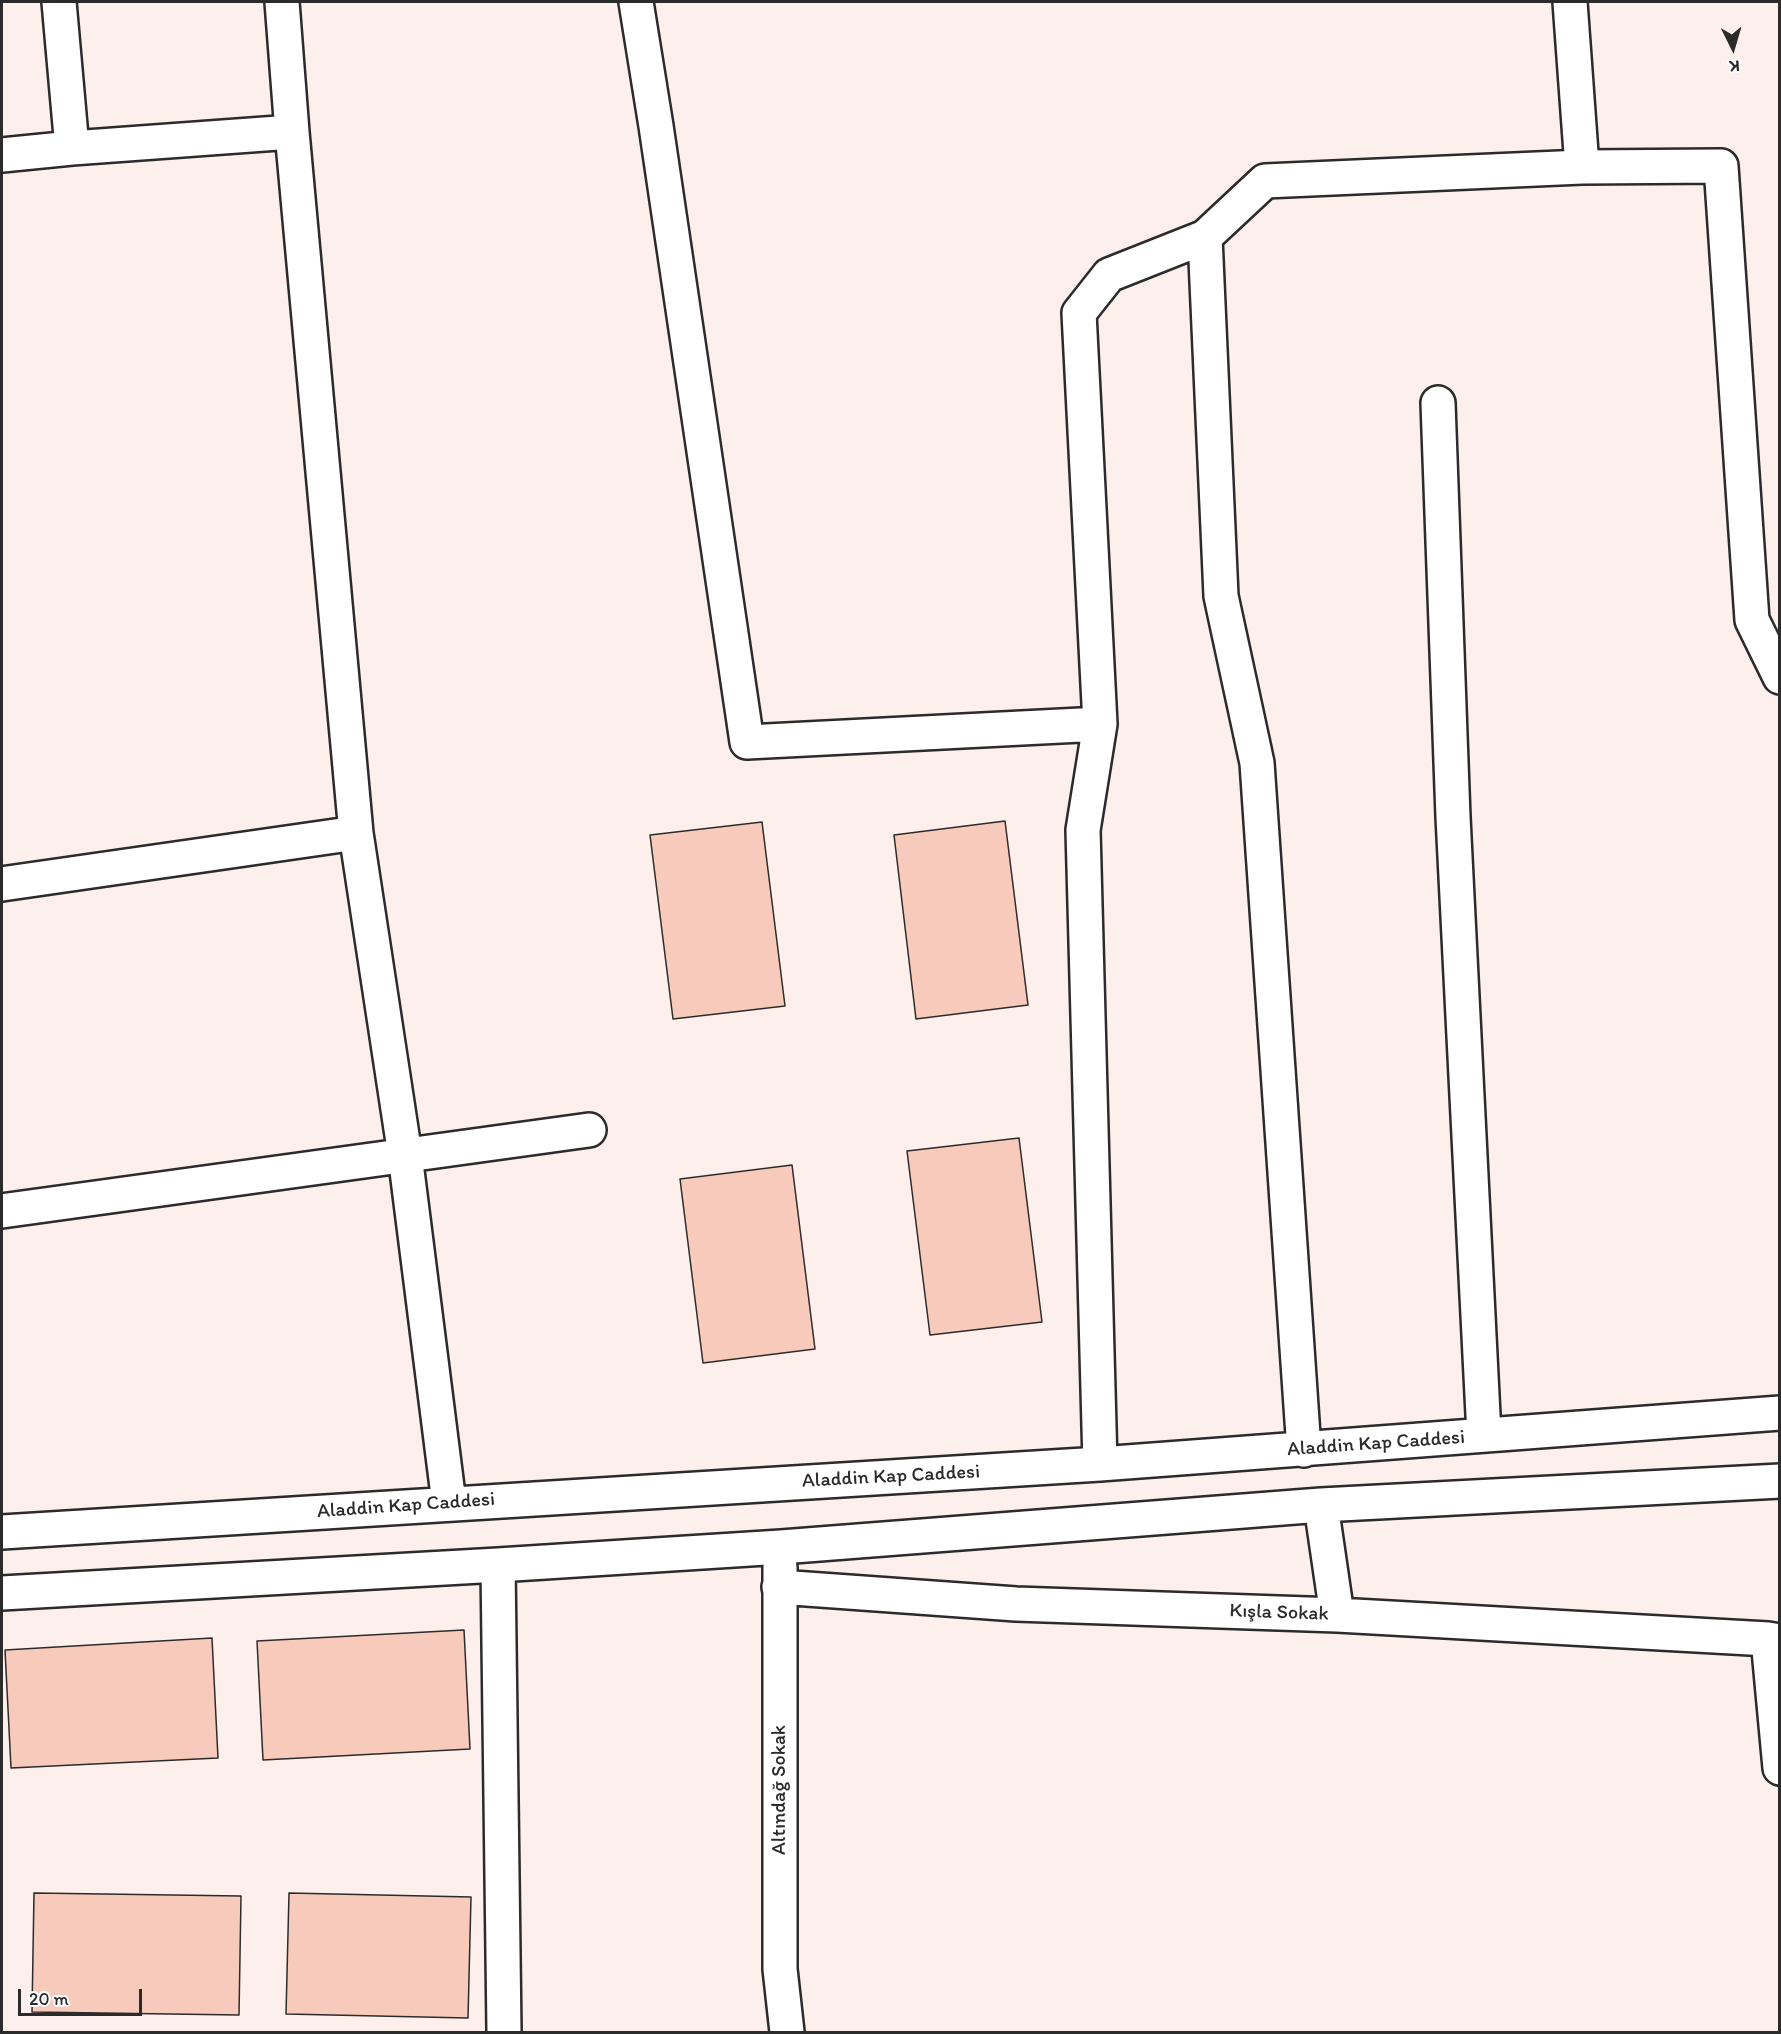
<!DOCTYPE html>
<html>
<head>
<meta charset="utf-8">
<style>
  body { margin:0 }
  #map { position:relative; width:1781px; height:2034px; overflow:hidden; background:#fdefeb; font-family:Itim,sans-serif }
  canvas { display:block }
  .frame { position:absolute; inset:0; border:3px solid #2b2b2b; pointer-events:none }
  .north { position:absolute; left:1703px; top:18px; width:60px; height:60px; -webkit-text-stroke:4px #fff; paint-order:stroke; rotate:175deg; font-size:16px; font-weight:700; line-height:24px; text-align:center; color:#2b2b2b }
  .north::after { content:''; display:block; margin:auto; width:21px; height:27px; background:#2b2b2b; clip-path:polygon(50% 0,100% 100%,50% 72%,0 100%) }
  .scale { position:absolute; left:18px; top:1989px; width:124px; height:27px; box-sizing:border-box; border:3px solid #2b2b2b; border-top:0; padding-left:8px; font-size:18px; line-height:21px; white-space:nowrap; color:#2b2b2b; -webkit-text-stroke:4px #fff; paint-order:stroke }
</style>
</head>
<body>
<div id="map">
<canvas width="1781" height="2034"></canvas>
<div class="frame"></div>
<div class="north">K</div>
<div class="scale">20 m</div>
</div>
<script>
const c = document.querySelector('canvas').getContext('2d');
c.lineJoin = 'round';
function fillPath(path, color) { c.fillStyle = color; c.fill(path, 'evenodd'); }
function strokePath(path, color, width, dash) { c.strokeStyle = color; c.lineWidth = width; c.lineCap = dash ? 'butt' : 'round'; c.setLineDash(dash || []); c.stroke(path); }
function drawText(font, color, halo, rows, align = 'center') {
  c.font = font + ' Itim,sans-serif'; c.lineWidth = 6; c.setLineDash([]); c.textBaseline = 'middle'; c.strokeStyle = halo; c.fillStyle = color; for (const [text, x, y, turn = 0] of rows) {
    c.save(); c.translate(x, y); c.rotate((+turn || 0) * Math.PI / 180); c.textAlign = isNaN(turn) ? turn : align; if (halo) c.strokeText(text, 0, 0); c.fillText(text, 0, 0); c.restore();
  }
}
const building = new Path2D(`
  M 1005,821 L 1028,1005 L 916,1019 L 894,835 Z
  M 762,822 L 785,1006 L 673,1019 L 650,835 Z
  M 1019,1138 L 1042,1322 L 930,1335 L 907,1151 Z
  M 792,1165 L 815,1349 L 703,1363 L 680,1179 Z
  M 464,1630 L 470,1749 L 263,1760 L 257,1641 Z
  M 212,1638 L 218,1758 L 11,1768 L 5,1650 Z
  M 34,1893 L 241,1896 L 239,2015 L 32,2012 Z
  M 289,1893 L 471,1897 L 468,2018 L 286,2014 Z`);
fillPath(building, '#f8cabb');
strokePath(building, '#2b2b2b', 1.5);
const minor = new Path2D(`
  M 59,2 L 72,148
  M 282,2 L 292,132 L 356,833 L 405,1155 L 449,1503
  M 636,2 L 656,126 L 747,742 L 1100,724
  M 1570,2 L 1582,167
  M 2,155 L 72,148 L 292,132
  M 1205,237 L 1221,596 L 1257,763 L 1304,1450
  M 1438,403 L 1453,817 L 1484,1435
  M 2,884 L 356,833
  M 2,1211 L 589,1130
  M 1100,1464 L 1083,830 L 1100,724 L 1079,313 L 1109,275 L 1205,237 L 1265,181 L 1582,167 L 1721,166 L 1752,620 L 1780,677
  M 1321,1505 L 1337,1615
  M 2,1532 L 1100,1464 L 1780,1413
  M 498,1565 L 504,2032
  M 780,1567 L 780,1969 L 787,2032
  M 779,1587 L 1016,1604 L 1337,1615 L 1768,1639 L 1780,1641
  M 2,1593 L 498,1565 L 781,1547 L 1321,1505 L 1780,1481
  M 1768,1639 L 1780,1768`);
strokePath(minor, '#2b2b2b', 38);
strokePath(minor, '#fff', 33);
drawText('20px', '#2b2b2b', '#fff', [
  ["Aladdin Kap Caddesi",1376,1444,-4],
  ["Aladdin Kap Caddesi",891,1477,-3],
  ["Aladdin Kap Caddesi",406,1506,-4],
  ["Kışla Sokak",1279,1613,2],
  ["Altındağ Sokak",780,1790,-90]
]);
</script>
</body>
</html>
